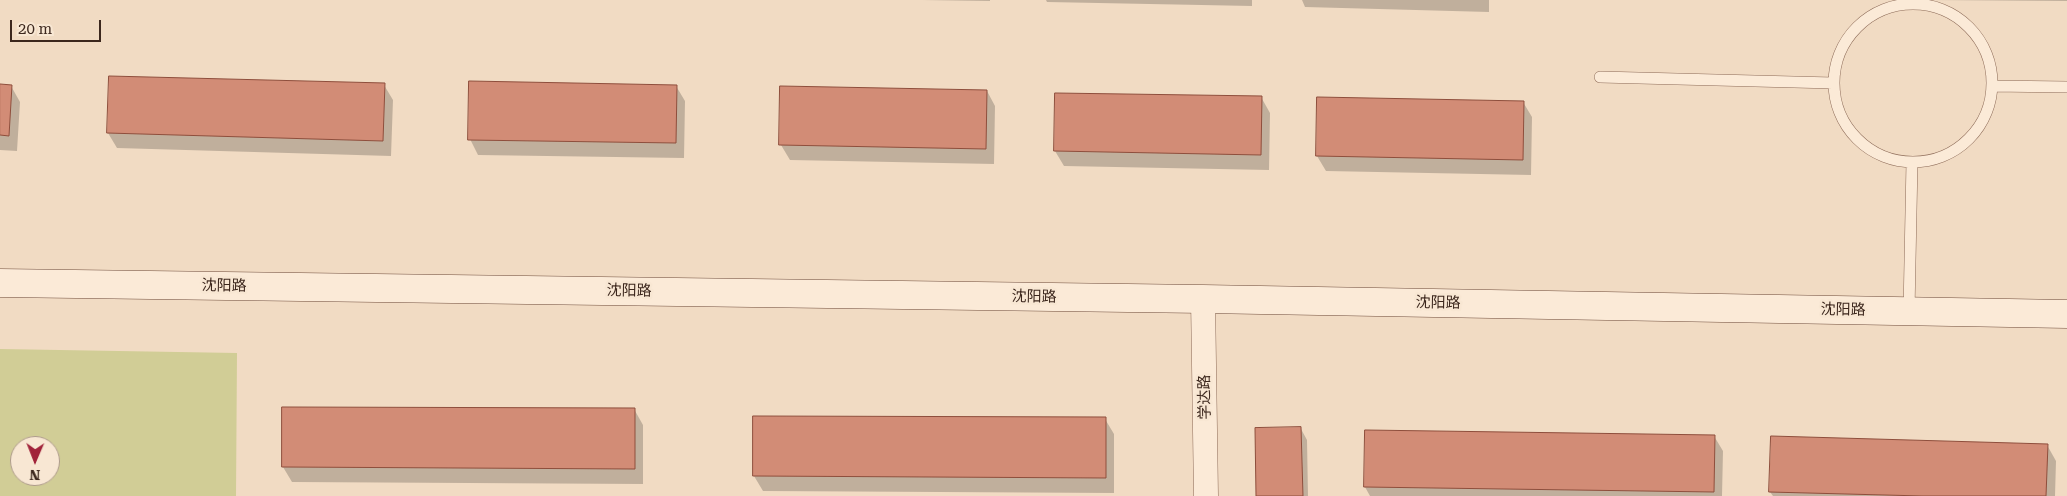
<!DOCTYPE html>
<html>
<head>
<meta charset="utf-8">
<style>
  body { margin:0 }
  #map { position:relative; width:2067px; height:496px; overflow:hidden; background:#f1dbc3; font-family:"Roboto Serif",serif }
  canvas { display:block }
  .north { position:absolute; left:10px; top:436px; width:50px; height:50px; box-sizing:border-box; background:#f8e7d3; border:1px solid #ad9a8a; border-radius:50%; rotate:181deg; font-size:14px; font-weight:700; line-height:20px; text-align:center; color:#3c271d }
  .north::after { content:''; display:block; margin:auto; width:18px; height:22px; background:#a1233a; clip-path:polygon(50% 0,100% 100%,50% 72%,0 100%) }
  .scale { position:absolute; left:10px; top:20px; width:91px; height:22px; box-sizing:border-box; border:2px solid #3c271d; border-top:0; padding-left:6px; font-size:15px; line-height:18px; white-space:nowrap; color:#3c271d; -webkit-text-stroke:4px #f8e7d3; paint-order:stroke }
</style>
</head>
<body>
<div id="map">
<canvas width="2067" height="496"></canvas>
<div class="north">N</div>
<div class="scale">20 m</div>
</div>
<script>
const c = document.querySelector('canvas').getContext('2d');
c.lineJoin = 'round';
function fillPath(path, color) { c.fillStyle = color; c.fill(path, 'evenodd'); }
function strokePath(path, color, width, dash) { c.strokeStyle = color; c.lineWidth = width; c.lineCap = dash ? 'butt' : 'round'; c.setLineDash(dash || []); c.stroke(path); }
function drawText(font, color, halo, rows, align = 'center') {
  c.font = font + ' "Roboto Serif","Noto Sans SC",serif'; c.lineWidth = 5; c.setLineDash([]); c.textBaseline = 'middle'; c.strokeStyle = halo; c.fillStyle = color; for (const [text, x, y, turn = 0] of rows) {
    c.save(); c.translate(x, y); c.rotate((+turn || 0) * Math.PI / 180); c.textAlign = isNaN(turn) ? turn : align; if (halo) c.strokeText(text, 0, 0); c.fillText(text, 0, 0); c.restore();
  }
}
fillPath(new Path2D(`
  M 0,349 L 237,353 L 236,496 L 0,496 ZM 20,446 L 50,446 L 50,476 L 20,476 Z`), '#d1cd96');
fillPath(new Path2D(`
  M 922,0 L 990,0 L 990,1 Z
  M 1046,0 L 1252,0 L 1252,6 L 1047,2 Z
  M 1302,0 L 1489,0 L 1489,12 L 1305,7 Z
  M 1932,0 L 2067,0 L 2067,1 Z
  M 384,85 L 393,100 L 391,156 L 117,148 L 108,133 Z
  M 0,86 L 11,86 L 20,102 L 17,151 L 0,150 Z
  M 676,86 L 685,101 L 684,158 L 478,155 L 470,139 Z
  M 987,91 L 995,106 L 994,164 L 790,160 L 781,145 Z
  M 1056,94 L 1261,97 L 1270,113 L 1269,170 L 1064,166 L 1055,151 Z
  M 1523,102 L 1532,117 L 1531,175 L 1326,171 L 1317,156 Z
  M 634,409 L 643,425 L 643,484 L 292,482 L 283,467 Z
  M 1105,419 L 1114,434 L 1114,493 L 763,491 L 754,476 Z
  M 1301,429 L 1307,440 L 1308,496 L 1257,496 Z
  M 1366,431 L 1714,436 L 1723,451 L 1722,496 L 1370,496 L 1365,487 Z
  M 2047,445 L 2056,461 L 2055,496 L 1773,496 L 1770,492 Z`), '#0003');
const building = new Path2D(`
  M 109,76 L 385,83 L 383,141 L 107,133 Z
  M 469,81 L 677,85 L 676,143 L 468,140 Z
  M 0,84 L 12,85 L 9,136 L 0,135 Z
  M 780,86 L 987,90 L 986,149 L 779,145 Z
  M 1055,93 L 1262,96 L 1261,155 L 1054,151 Z
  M 1317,97 L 1524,101 L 1523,160 L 1316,156 Z
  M 282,407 L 635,408 L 635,469 L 282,467 Z
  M 753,416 L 1106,417 L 1106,478 L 753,476 Z
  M 1301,427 L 1303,496 L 1256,496 L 1255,428 Z
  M 1365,430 L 1715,435 L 1714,492 L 1364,487 Z
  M 1771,436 L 2048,444 L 2046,496 L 1923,496 L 1769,492 Z`);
fillPath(building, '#d28c76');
strokePath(building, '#8e4e3c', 1);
const lane = new Path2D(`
  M1834 83a79 79 0 1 1 158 0a79 79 0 1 1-158 0Z
  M 1600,77 L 1833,83
  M 1992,86 L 2067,87
  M 1909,311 L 1912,162`);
const street = new Path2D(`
  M 1203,299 L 1206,496`);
const secondary = new Path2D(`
  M 0,283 L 1203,299 L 2067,314`);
strokePath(lane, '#8d6b58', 12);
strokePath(street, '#8d6b58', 25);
strokePath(secondary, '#6f4c3b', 29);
strokePath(lane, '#fbead7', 11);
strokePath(street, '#fbead7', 24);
strokePath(secondary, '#fbead7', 28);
drawText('15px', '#3c271d', '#f8e7d3', [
  ["沈阳路",224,286,1],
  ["沈阳路",629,291,1],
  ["沈阳路",1034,297,1],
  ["沈阳路",1438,303,1],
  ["沈阳路",1843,310,1],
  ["学达路",1205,397,-91]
]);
</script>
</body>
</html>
